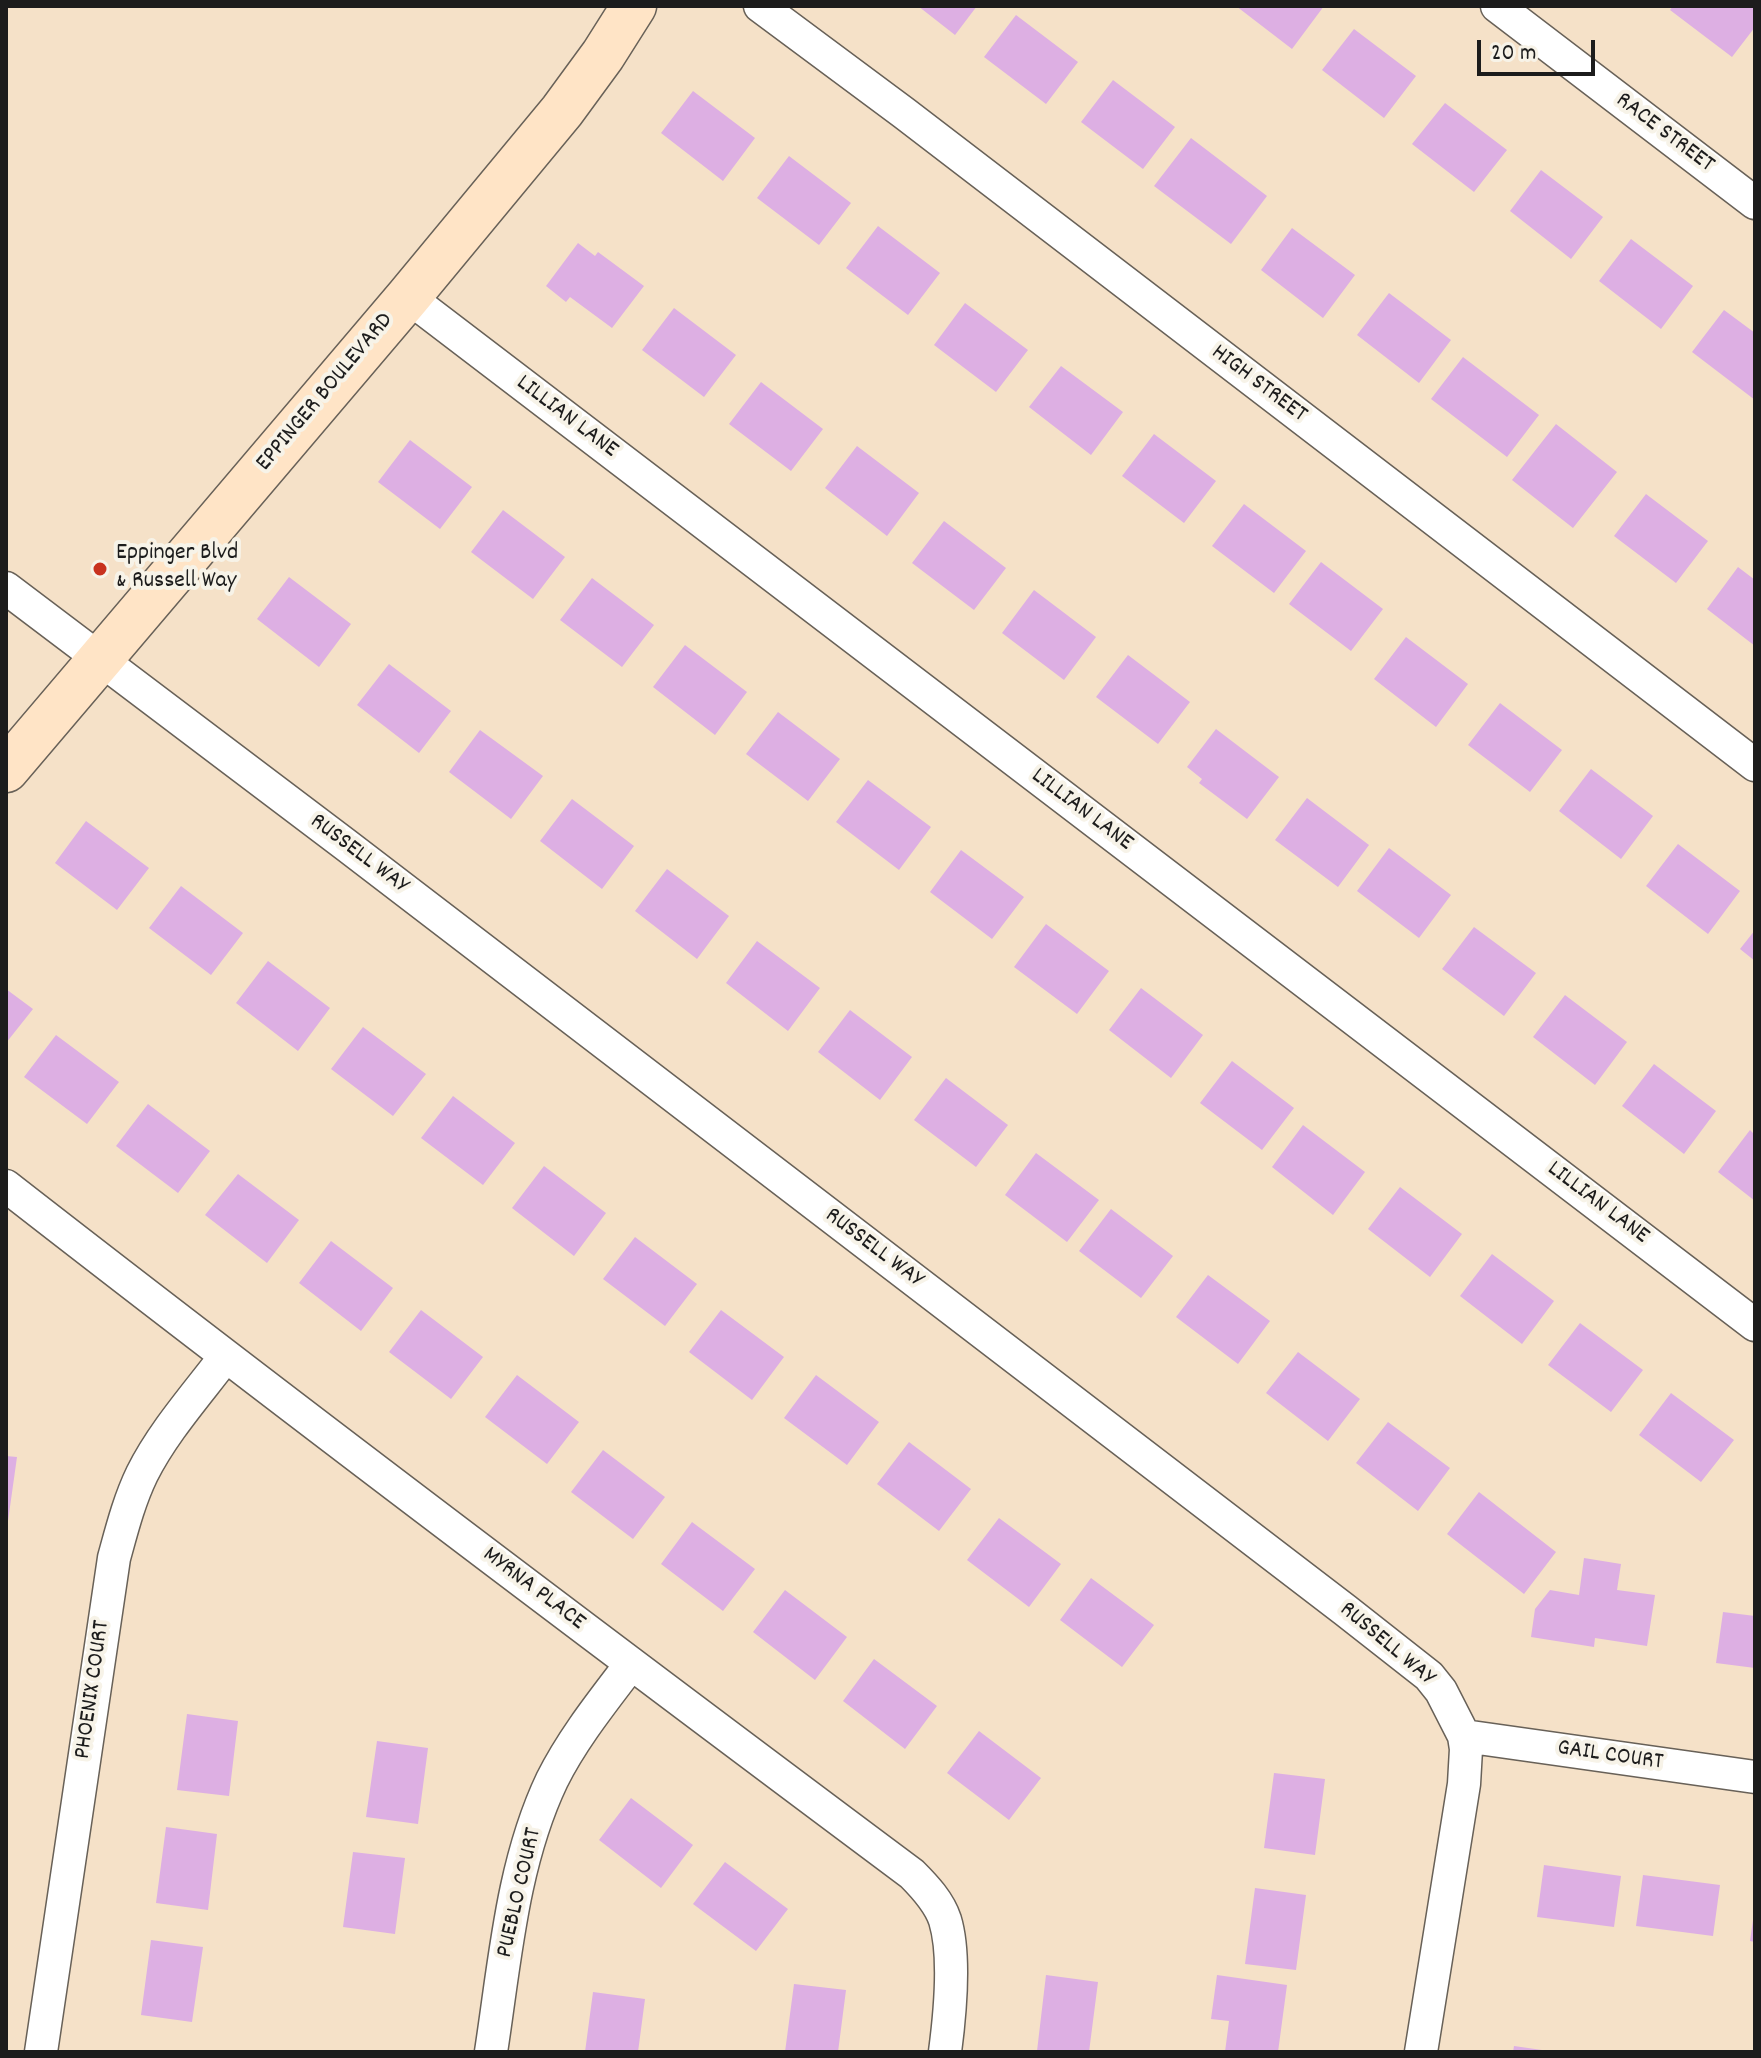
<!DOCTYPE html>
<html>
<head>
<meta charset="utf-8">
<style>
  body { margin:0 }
  #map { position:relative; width:1761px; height:2058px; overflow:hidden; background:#f5e1c8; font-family:Dekko,sans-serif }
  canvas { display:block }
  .frame { position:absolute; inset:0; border:8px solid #1c1c1c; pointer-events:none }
  .scale { position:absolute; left:1477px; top:40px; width:118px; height:36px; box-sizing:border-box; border:4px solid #1c1c1c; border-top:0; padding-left:10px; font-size:24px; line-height:28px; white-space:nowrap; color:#1c1c1c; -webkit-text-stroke:6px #f7f3e8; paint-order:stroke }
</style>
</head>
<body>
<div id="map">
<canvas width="1761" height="2058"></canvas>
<div class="frame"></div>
<div class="scale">20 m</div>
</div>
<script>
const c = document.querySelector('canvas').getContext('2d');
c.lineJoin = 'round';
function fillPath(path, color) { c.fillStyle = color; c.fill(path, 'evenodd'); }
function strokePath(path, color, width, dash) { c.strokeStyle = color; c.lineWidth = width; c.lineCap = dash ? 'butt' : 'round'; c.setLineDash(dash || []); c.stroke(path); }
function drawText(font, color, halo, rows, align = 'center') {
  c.font = font + ' Dekko,sans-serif'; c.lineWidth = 8; c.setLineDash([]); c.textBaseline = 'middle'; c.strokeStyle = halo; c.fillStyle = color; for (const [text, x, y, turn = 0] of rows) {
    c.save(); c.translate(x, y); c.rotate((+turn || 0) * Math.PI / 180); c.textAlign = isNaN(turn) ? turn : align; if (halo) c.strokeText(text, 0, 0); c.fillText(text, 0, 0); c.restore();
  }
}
fillPath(new Path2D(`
  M 918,6 L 977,6 L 955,35 Z
  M 1236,6 L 1324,6 L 1292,49 Z
  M 1673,6 L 1752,6 L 1755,8 L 1755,27 L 1732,57 L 1670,10 Z
  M 1016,15 L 1078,62 L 1046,104 L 984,57 Z
  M 1354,29 L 1416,76 L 1384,118 L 1322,70 Z
  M 1113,80 L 1175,127 L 1143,169 L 1081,122 Z
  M 693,91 L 755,138 L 723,181 L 661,133 Z
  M 1445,103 L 1507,150 L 1474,192 L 1412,144 Z
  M 1191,138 L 1267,196 L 1231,244 L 1154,186 Z
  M 789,156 L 851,203 L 819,245 L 757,198 Z
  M 1541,170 L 1603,217 L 1571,259 L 1510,211 Z
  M 878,226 L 940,273 L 908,315 L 846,268 Z
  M 1292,228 L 1355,275 L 1323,318 L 1261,270 Z
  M 1631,239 L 1693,286 L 1661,329 L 1599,281 Z
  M 578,243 L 595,256 L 598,252 L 644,286 L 612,328 L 570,297 L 566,302 L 546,286 Z
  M 1389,293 L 1451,340 L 1419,383 L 1357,335 Z
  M 965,303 L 1028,350 L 996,392 L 934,345 Z
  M 674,308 L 736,355 L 704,397 L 642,350 Z
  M 1724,310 L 1755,333 L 1755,400 L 1692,352 Z
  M 1463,357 L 1539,415 L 1507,457 L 1431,399 Z
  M 1061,366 L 1123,412 L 1091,455 L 1029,407 Z
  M 761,382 L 823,429 L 791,471 L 729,424 Z
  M 1556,424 L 1617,472 L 1573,528 L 1512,480 Z
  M 1154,434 L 1216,481 L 1184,523 L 1122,476 Z
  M 410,440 L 472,487 L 440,529 L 378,482 Z
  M 857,446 L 919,493 L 887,536 L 825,488 Z
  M 1646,494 L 1708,541 L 1676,583 L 1614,536 Z
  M 1244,504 L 1306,551 L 1274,593 L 1212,546 Z
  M 503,510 L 565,557 L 533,599 L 471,552 Z
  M 944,521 L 1006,568 L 974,610 L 912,563 Z
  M 1321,562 L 1383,609 L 1351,651 L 1289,604 Z
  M 1738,567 L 1755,580 L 1755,646 L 1707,609 Z
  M 289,577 L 351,624 L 319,667 L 257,619 Z
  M 592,578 L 654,625 L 622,667 L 560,620 Z
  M 1034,590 L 1096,637 L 1064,680 L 1002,633 Z
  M 1406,637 L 1468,684 L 1436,727 L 1374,679 Z
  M 685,645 L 747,692 L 715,735 L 653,687 Z
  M 1128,655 L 1190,702 L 1158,744 L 1096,697 Z
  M 389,664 L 451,711 L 419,753 L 357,705 Z
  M 1500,703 L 1562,750 L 1530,792 L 1468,745 Z
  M 778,712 L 840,759 L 808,801 L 746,754 Z
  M 1216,729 L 1279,777 L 1247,819 L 1199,783 L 1202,779 L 1187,767 Z
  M 480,730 L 543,776 L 511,819 L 449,772 Z
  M 1591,769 L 1653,816 L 1621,859 L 1559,811 Z
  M 868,780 L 931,827 L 899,870 L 836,822 Z
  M 1307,798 L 1369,845 L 1338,887 L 1275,840 Z
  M 572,799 L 634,846 L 602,889 L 540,841 Z
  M 86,821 L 149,868 L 117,910 L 55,863 Z
  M 1678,844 L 1740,891 L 1708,934 L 1646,886 Z
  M 1389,848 L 1451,895 L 1419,938 L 1357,891 Z
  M 961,850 L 1024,897 L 992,939 L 930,892 Z
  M 667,869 L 729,916 L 697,959 L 635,911 Z
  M 181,886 L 243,933 L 211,975 L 149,928 Z
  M 1046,924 L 1109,971 L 1077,1014 L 1014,967 Z
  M 1474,927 L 1536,973 L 1504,1016 L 1442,969 Z
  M 1755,930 L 1755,961 L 1740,949 Z
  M 757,941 L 820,988 L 788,1031 L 726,983 Z
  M 268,961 L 330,1008 L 298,1051 L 236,1003 Z
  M 1141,988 L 1203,1035 L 1171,1078 L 1109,1030 Z
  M 6,989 L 33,1009 L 6,1043 Z
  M 1565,995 L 1627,1042 L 1595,1085 L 1533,1037 Z
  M 850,1010 L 912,1057 L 880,1100 L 818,1052 Z
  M 363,1027 L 426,1074 L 393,1116 L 331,1069 Z
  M 56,1035 L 119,1082 L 87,1124 L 24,1077 Z
  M 1232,1061 L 1294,1108 L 1262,1150 L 1200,1103 Z
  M 1654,1064 L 1716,1111 L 1684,1154 L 1622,1106 Z
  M 946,1078 L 1008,1125 L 976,1167 L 914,1120 Z
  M 453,1096 L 515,1143 L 483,1185 L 421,1138 Z
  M 148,1104 L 210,1151 L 178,1193 L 116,1146 Z
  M 1303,1125 L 1365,1172 L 1333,1215 L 1272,1167 Z
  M 1750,1130 L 1755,1135 L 1755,1201 L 1718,1172 Z
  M 1036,1153 L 1099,1200 L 1067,1242 L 1005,1195 Z
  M 544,1166 L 606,1213 L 574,1256 L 512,1208 Z
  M 238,1174 L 299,1220 L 267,1263 L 205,1215 Z
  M 1400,1187 L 1462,1234 L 1430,1277 L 1368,1229 Z
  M 1111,1209 L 1173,1256 L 1141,1298 L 1079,1251 Z
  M 635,1237 L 697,1284 L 665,1326 L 603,1279 Z
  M 331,1241 L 393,1288 L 361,1331 L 299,1283 Z
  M 1492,1254 L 1554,1301 L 1522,1344 L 1460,1296 Z
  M 1208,1275 L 1270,1321 L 1238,1364 L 1176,1317 Z
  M 421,1310 L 483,1357 L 451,1399 L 389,1352 Z
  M 721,1310 L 784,1357 L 752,1400 L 689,1352 Z
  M 1580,1323 L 1643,1370 L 1611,1412 L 1548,1365 Z
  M 1298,1352 L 1360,1399 L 1328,1441 L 1266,1393 Z
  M 517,1375 L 579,1422 L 547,1464 L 485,1417 Z
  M 816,1375 L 879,1422 L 847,1465 L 784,1418 Z
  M 1671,1393 L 1734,1440 L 1701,1482 L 1639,1435 Z
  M 1388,1422 L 1450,1468 L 1418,1511 L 1356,1463 Z
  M 909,1442 L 971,1489 L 939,1531 L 877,1484 Z
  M 603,1450 L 665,1497 L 633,1539 L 571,1492 Z
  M 6,1456 L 17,1457 L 8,1521 L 6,1521 Z
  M 1479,1492 L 1556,1552 L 1524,1594 L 1447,1534 Z
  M 999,1518 L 1061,1564 L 1029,1607 L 967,1560 Z
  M 692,1522 L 755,1569 L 723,1611 L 661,1564 Z
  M 1584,1558 L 1621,1564 L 1617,1590 L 1655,1595 L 1647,1646 L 1595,1638 L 1594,1647 L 1531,1637 L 1535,1609 L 1550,1590 L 1579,1595 Z
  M 1091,1578 L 1154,1625 L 1122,1667 L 1060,1620 Z
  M 785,1590 L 847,1637 L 815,1680 L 753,1632 Z
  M 1723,1612 L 1755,1616 L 1755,1668 L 1716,1663 Z
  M 874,1659 L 937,1706 L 905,1749 L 843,1701 Z
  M 187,1714 L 238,1721 L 229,1796 L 177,1790 Z
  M 979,1731 L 1041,1778 L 1009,1820 L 947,1773 Z
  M 377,1741 L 428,1748 L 418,1824 L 366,1817 Z
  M 1274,1773 L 1325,1779 L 1315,1855 L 1264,1848 Z
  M 631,1798 L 693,1845 L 661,1888 L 599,1840 Z
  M 166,1827 L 217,1834 L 208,1910 L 156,1903 Z
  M 353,1852 L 405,1858 L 395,1934 L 343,1927 Z
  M 725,1862 L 788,1909 L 756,1951 L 693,1904 Z
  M 1544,1865 L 1621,1876 L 1614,1927 L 1537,1917 Z
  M 1643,1875 L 1720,1885 L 1713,1936 L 1636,1926 Z
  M 1255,1888 L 1306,1895 L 1296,1970 L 1245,1964 Z
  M 1753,1920 L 1755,1921 L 1755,1942 L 1750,1941 Z
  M 151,1940 L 203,1947 L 192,2022 L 141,2015 Z
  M 1046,1975 L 1098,1982 L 1089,2052 L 1037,2051 Z
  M 1217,1975 L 1287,1985 L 1278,2052 L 1225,2052 L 1229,2021 L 1211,2019 Z
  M 794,1984 L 846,1990 L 838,2052 L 785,2052 Z
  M 593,1992 L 645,1999 L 638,2052 L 585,2052 Z
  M 1514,2046 L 1542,2050 L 1541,2052 L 1513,2052 Z`), '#ddafe3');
const street = new Path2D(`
  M 760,6 L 904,113 L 1755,765
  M 1497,6 L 1755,203
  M 408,297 L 1755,1325
  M 6,588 L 346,845 L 1345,1610 L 1429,1676 L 1441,1691 L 1464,1736 L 1466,1749 L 1464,1784 L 1421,2052
  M 6,1186 C 305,1419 608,1647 912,1874 C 925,1887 939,1902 945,1920 C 956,1956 950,2014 945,2052
  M 1464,1736 L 1755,1777
  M 41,2052 L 114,1558 C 122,1529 129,1501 142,1474 C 163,1432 197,1394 225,1357
  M 491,2052 C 505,1961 512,1864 552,1780 C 573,1738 603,1701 631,1664`);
const secondary = new Path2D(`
  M 6,770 L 408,297 L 562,111 L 603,55 L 634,6`);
strokePath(street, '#686158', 35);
strokePath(secondary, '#686158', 47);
strokePath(street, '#fff', 32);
strokePath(secondary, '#ffe4c6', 44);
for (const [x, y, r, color] of [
  [100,569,8,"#c8321e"]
]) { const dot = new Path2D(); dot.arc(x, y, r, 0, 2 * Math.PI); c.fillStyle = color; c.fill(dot); strokePath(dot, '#f7f3e8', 3); }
drawText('24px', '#1c1c1c', '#f7f3e8', [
  ["RACE STREET",1664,134,37],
  ["HIGH STREET",1258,385,37],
  ["EPPINGER BOULEVARD",326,393,-50],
  ["LILLIAN LANE",566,418,37],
  ["LILLIAN LANE",1081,811,37],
  ["RUSSELL WAY",358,855,37],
  ["LILLIAN LANE",1597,1204,37],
  ["RUSSELL WAY",873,1249,37],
  ["MYRNA PLACE",533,1590,37],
  ["RUSSELL WAY",1386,1645,40],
  ["PHOENIX COURT",94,1690,-82],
  ["GAIL COURT",1610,1757,8],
  ["PUEBLO COURT",521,1893,-77]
]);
drawText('24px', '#1c1c1c', '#f7f3e8', [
  ["Eppinger Blvd",116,555],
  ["& Russell Way",116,583]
], 'left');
</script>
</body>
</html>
